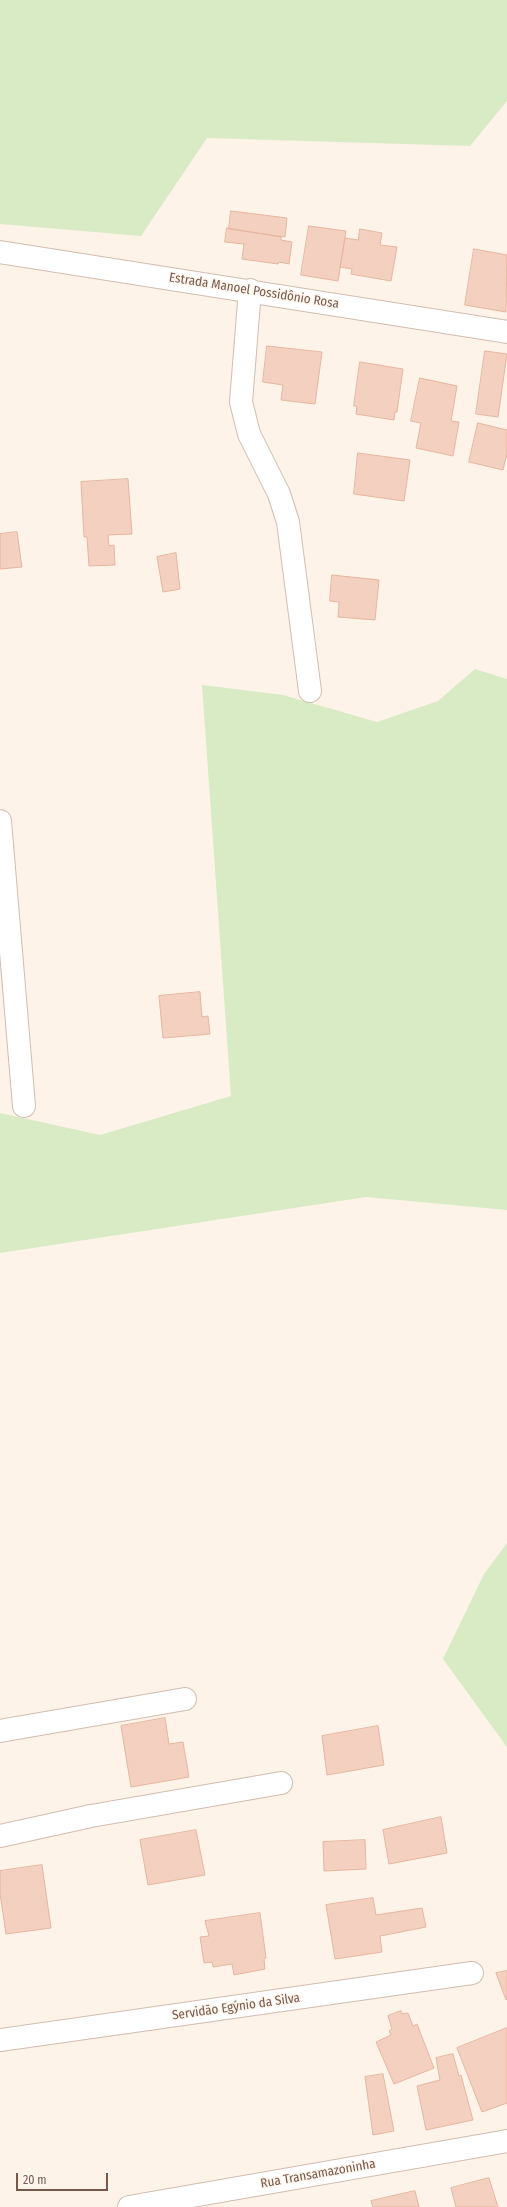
<!DOCTYPE html>
<html>
<head>
<meta charset="utf-8">
<style>
  body { margin:0 }
  #map { position:relative; width:507px; height:2207px; overflow:hidden; background:#fdf3e8; font-family:"Fira Sans Condensed",sans-serif }
  canvas { display:block }
  .scale { position:absolute; left:16px; top:2173px; width:92px; height:18px; box-sizing:border-box; border:2px solid #78584b; border-top:0; padding-left:5px; font-size:12px; line-height:14px; white-space:nowrap; color:#78584b; -webkit-text-stroke:3px #fff7ef; paint-order:stroke }
</style>
</head>
<body>
<div id="map">
<canvas width="507" height="2207"></canvas>
<div class="scale">20 m</div>
</div>
<script>
const c = document.querySelector('canvas').getContext('2d');
c.lineJoin = 'round';
function fillPath(path, color) { c.fillStyle = color; c.fill(path, 'evenodd'); }
function strokePath(path, color, width, dash) { c.strokeStyle = color; c.lineWidth = width; c.lineCap = dash ? 'butt' : 'round'; c.setLineDash(dash || []); c.stroke(path); }
function drawText(font, color, halo, rows, align = 'center') {
  c.font = font + ' "Fira Sans Condensed",sans-serif'; c.lineWidth = 3; c.setLineDash([]); c.textBaseline = 'middle'; c.strokeStyle = halo; c.fillStyle = color; for (const [text, x, y, turn = 0] of rows) {
    c.save(); c.translate(x, y); c.rotate((+turn || 0) * Math.PI / 180); c.textAlign = isNaN(turn) ? turn : align; if (halo) c.strokeText(text, 0, 0); c.fillText(text, 0, 0); c.restore();
  }
}
fillPath(new Path2D(`
  M 0,0 L 507,0 L 507,101 L 470,146 L 207,138 L 141,236 L 0,224 Z
  M 475,669 L 507,679 L 507,1210 L 366,1197 L 0,1253 L 0,1113 L 100,1135 L 231,1096 L 202,685 L 283,695 L 377,722 L 438,701 Z
  M 507,1543 L 507,1747 L 443,1659 L 484,1574 Z`), '#d8ebc5');
const building = new Path2D(`
  M 231,211 L 287,218 L 285,237 L 229,229 Z
  M 309,226 L 346,231 L 338,281 L 301,275 Z
  M 227,228 L 281,237 L 281,240 L 292,242 L 289,264 L 279,262 L 278,264 L 242,259 L 244,244 L 225,242 Z
  M 360,229 L 382,233 L 380,245 L 397,247 L 391,281 L 351,274 L 352,269 L 340,267 L 345,238 L 358,240 Z
  M 474,249 L 507,255 L 506,312 L 465,305 Z
  M 267,346 L 322,352 L 315,404 L 281,400 L 283,385 L 263,382 Z
  M 485,351 L 507,354 L 498,417 L 476,414 Z
  M 360,362 L 403,369 L 397,412 L 395,412 L 394,420 L 356,414 L 357,406 L 354,406 Z
  M 420,378 L 457,386 L 451,421 L 459,422 L 453,456 L 416,448 L 421,423 L 411,421 Z
  M 478,423 L 507,430 L 507,453 L 503,470 L 469,462 Z
  M 358,453 L 410,460 L 404,501 L 354,494 Z
  M 128,479 L 132,534 L 108,535 L 109,546 L 114,545 L 115,565 L 89,566 L 87,537 L 84,537 L 81,482 Z
  M 17,532 L 22,567 L 0,569 L 0,534 Z
  M 176,553 L 180,589 L 163,592 L 157,557 Z
  M 332,575 L 379,580 L 375,620 L 338,617 L 339,602 L 330,601 Z
  M 200,992 L 202,1017 L 208,1016 L 210,1034 L 163,1038 L 159,996 Z
  M 165,1718 L 169,1744 L 183,1742 L 189,1777 L 131,1787 L 121,1726 Z
  M 378,1726 L 384,1765 L 327,1775 L 322,1736 Z
  M 441,1817 L 447,1853 L 389,1864 L 383,1830 Z
  M 196,1830 L 205,1875 L 148,1885 L 140,1840 Z
  M 365,1840 L 366,1869 L 324,1871 L 323,1842 Z
  M 42,1865 L 51,1928 L 6,1934 L 0,1893 L 0,1871 Z
  M 373,1898 L 376,1915 L 422,1908 L 426,1927 L 380,1936 L 382,1952 L 335,1959 L 326,1905 Z
  M 260,1913 L 266,1958 L 264,1959 L 265,1969 L 234,1975 L 232,1964 L 213,1967 L 212,1962 L 204,1963 L 200,1937 L 209,1936 L 205,1921 Z
  M 507,1971 L 507,1999 L 506,2000 L 496,1973 Z
  M 401,2011 L 402,2014 L 408,2013 L 413,2026 L 417,2024 L 434,2068 L 394,2084 L 376,2042 L 391,2035 L 389,2031 L 392,2029 L 388,2016 Z
  M 507,2028 L 507,2103 L 482,2112 L 457,2048 Z
  M 453,2054 L 459,2076 L 461,2075 L 473,2120 L 426,2130 L 417,2086 L 440,2080 L 436,2058 Z
  M 383,2074 L 394,2131 L 373,2135 L 365,2077 Z
  M 489,2178 L 498,2207 L 456,2207 L 451,2188 Z
  M 415,2191 L 419,2207 L 373,2207 L 371,2201 Z`);
fillPath(building, '#f3d0bf');
strokePath(building, '#e6b59f', 1);
const street = new Path2D(`
  M 0,252 L 507,332
  M 250,290 L 241,402 L 249,434 L 279,494 L 288,522 L 310,691
  M 0,821 L 24,1106
  M 0,1731 L 185,1699
  M 0,1836 L 91,1816 L 281,1783
  M 0,2040 L 472,1973
  M 129,2207 L 507,2141`);
strokePath(street, '#d2bcb0', 24);
strokePath(street, '#fff', 22);
drawText('13px', '#78584b', '#fff7ef', [
  ["Estrada Manoel Possidônio Rosa",254,291,9],
  ["Servidão Egýnio da Silva",236,2007,-8],
  ["Rua Transamazoninha",318,2174,-10]
]);
</script>
</body>
</html>
